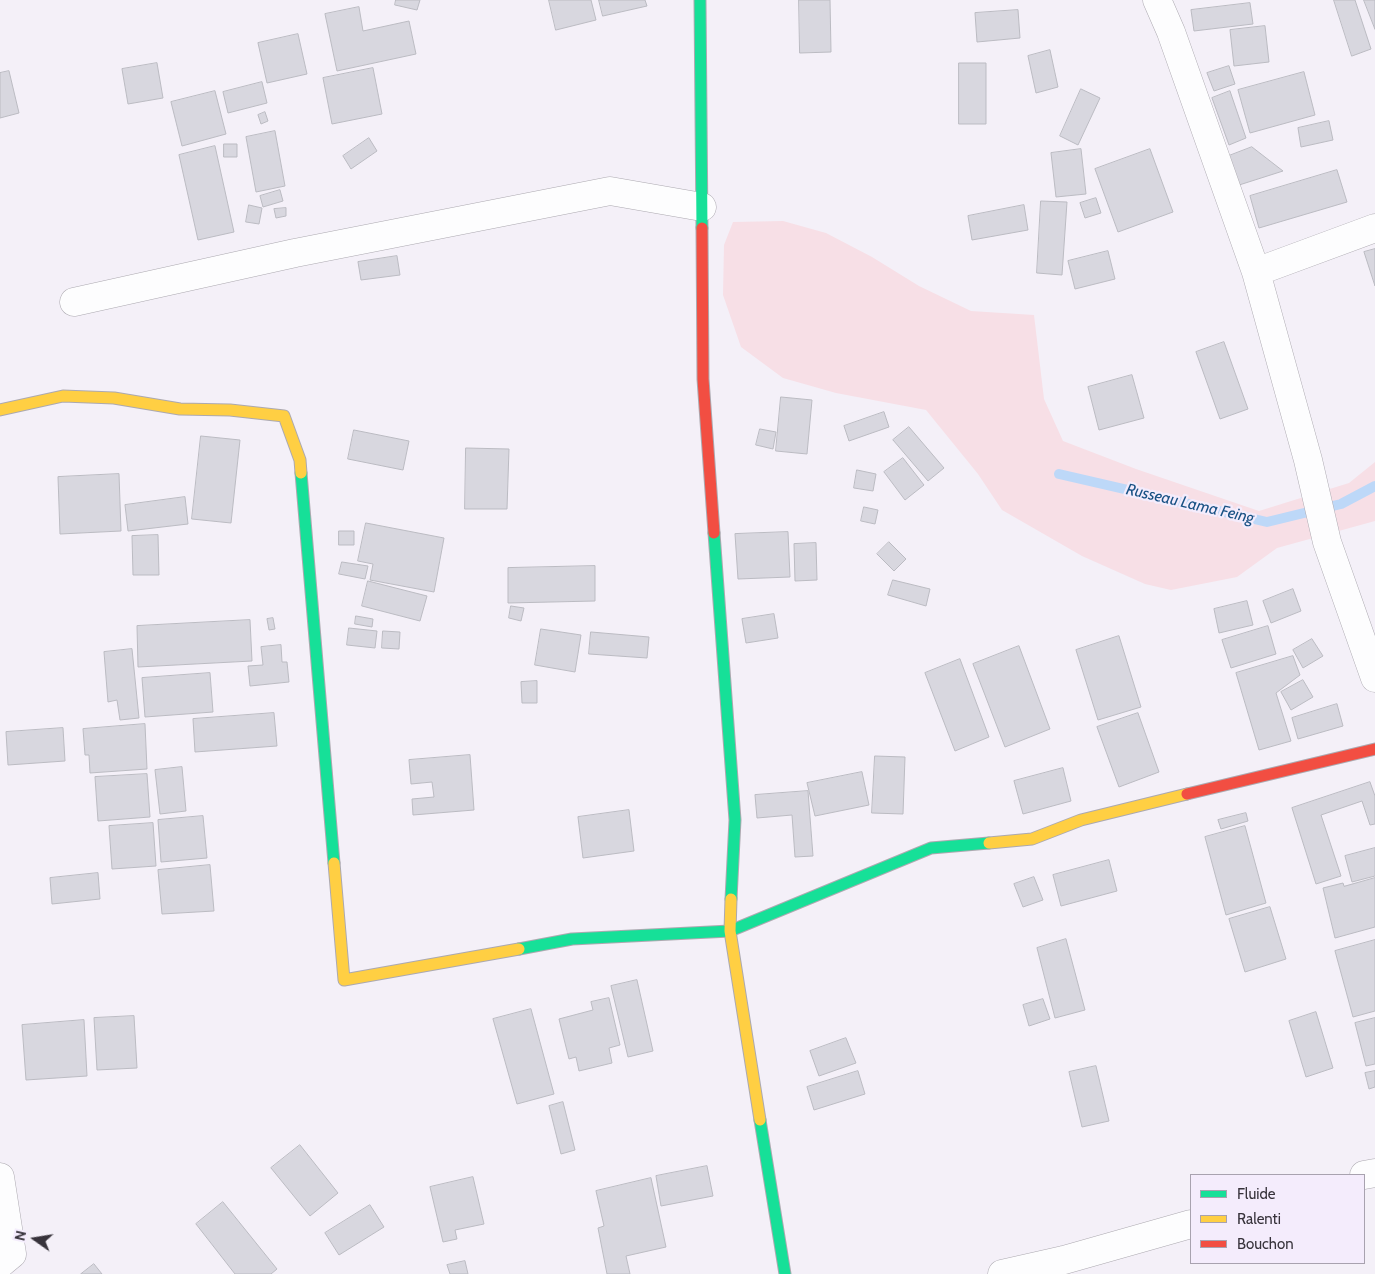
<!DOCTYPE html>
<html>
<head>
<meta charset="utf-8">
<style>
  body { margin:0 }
  #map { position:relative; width:1375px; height:1274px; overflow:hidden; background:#f4f0f8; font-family:Cabin,sans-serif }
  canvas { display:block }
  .legend { position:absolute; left:1190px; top:1174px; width:175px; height:90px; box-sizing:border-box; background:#f4ecfc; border:1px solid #a8a2af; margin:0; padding:6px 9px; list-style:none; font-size:15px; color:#37333b }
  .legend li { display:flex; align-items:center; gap:10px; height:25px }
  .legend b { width:25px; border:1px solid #a8a2af }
  .north { position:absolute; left:10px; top:1214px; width:50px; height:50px; -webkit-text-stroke:4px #f4ecfc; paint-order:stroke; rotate:283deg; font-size:14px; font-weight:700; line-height:20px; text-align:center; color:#37333b }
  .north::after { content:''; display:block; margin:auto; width:18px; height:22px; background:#37333b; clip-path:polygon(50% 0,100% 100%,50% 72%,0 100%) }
</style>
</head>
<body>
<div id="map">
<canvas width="1375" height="1274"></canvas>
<ul class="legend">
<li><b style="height:6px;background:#16e098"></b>Fluide</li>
<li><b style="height:6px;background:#ffcf43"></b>Ralenti</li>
<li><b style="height:6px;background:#f24e42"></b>Bouchon</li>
</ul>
<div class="north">N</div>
</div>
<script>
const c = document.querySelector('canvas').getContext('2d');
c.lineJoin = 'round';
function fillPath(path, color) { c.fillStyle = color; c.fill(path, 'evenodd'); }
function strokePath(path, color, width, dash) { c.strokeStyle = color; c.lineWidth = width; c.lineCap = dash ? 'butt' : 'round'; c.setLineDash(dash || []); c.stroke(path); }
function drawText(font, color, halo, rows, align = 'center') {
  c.font = font + ' Cabin,sans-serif'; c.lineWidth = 4.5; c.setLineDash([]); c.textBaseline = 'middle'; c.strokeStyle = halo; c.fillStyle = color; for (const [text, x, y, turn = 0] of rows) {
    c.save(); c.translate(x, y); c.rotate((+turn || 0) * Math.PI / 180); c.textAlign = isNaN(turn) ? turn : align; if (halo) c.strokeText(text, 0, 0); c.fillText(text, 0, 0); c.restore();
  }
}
fillPath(new Path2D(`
  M 783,221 L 826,233 L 872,257 L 919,286 L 971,311 L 1034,315 L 1044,399 L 1063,441 L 1136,469 L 1259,511 L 1349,483 L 1375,462 L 1375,521 L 1277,548 L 1237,577 L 1171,590 L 1145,584 L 1082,556 L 1002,510 L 978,474 L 926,410 L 836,393 L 783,378 L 741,347 L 723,295 L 724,245 L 733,222 Z`), '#f7dfe6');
strokePath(new Path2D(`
  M 1059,474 L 1267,522 L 1341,504 L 1375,486`), '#bdd8f8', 10);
const building = new Path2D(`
  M 396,0 L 420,0 L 417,10 L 395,5 Z
  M 549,0 L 591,0 L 596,20 L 556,30 Z
  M 599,0 L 645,0 L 647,6 L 603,16 Z
  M 799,0 L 830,0 L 831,52 L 800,53 Z
  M 1334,0 L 1355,0 L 1371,49 L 1352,56 Z
  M 1364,0 L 1375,0 L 1375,29 Z
  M 1250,3 L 1253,24 L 1194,31 L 1191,10 Z
  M 359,7 L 363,31 L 409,21 L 416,54 L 337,71 L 325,14 Z
  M 1018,10 L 1020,38 L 977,42 L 975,13 Z
  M 1265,26 L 1269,62 L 1234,66 L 1230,30 Z
  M 298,34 L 307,74 L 267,83 L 258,43 Z
  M 1050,50 L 1058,87 L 1036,93 L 1028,56 Z
  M 157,63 L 163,98 L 128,104 L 122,69 Z
  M 959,63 L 986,63 L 986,124 L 959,124 Z
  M 1229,66 L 1235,84 L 1214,91 L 1207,73 Z
  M 373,68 L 382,114 L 332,124 L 323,78 Z
  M 9,71 L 19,113 L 0,118 L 0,73 Z
  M 1304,72 L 1315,115 L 1250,133 L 1238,90 Z
  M 262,82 L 267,103 L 228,113 L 223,92 Z
  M 1081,89 L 1100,98 L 1078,145 L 1060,136 Z
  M 215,91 L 226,134 L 182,146 L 171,102 Z
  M 1230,91 L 1246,138 L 1229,145 L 1212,98 Z
  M 265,112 L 268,121 L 261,124 L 258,115 Z
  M 1329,121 L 1333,140 L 1301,147 L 1298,128 Z
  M 275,131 L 285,186 L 256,192 L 246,137 Z
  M 369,138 L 377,151 L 351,169 L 343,156 Z
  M 224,144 L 237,144 L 237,157 L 224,157 Z
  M 215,146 L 234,232 L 198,240 L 179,155 Z
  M 1252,147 L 1283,171 L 1236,186 L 1221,159 Z
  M 1081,149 L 1086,194 L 1056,197 L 1051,153 Z
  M 1150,149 L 1173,212 L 1118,232 L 1095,169 Z
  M 1337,170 L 1347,202 L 1259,228 L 1250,196 Z
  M 280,190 L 283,201 L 263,207 L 260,196 Z
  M 1096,198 L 1101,213 L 1085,218 L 1080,203 Z
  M 1041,201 L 1067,202 L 1062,275 L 1037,273 Z
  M 249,205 L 262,208 L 259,224 L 246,222 Z
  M 1024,205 L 1028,230 L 972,240 L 968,216 Z
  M 286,208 L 286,216 L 276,218 L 274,209 Z
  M 1375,249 L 1375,286 L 1364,252 Z
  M 1108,251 L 1115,279 L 1075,289 L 1068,261 Z
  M 397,256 L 400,275 L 361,280 L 358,262 Z
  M 1224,342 L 1248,409 L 1220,419 L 1196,352 Z
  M 1132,375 L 1144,418 L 1099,430 L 1088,387 Z
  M 781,397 L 812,400 L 807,454 L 776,451 Z
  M 884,412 L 889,427 L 849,441 L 844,426 Z
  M 909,427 L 944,468 L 928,481 L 893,440 Z
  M 760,429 L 776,432 L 773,449 L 756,445 Z
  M 354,430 L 409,441 L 403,470 L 348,459 Z
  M 201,436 L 240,440 L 231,523 L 192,519 Z
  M 466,448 L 509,449 L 507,509 L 465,509 Z
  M 903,458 L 924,485 L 905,500 L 884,472 Z
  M 857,470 L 876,474 L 873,491 L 854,488 Z
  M 119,474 L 121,531 L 60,534 L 58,477 Z
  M 185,497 L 188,524 L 128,531 L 125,505 Z
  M 864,507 L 878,510 L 875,524 L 861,521 Z
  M 366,523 L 444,538 L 434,592 L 370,580 L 373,564 L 358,561 Z
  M 339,531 L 354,531 L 354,545 L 339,545 Z
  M 788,532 L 790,577 L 738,579 L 735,534 Z
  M 158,535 L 159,575 L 133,575 L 132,536 Z
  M 889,542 L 906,559 L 894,571 L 877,554 Z
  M 816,543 L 817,580 L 795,581 L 794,544 Z
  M 342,562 L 368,566 L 365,579 L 339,574 Z
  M 595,566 L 595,601 L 508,603 L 508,568 Z
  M 893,580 L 930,589 L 926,606 L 888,595 Z
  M 368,581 L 427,596 L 420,621 L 362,606 Z
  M 1293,589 L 1301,611 L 1271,623 L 1263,601 Z
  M 1247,601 L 1253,625 L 1219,633 L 1214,609 Z
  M 511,606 L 524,608 L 521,621 L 509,618 Z
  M 774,614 L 778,638 L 746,643 L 742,619 Z
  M 356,616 L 373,619 L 372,627 L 355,624 Z
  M 273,618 L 275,629 L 269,630 L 267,619 Z
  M 250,620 L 252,661 L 138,667 L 137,626 Z
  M 1268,626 L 1276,654 L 1231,668 L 1222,640 Z
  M 349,628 L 377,631 L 375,648 L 347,645 Z
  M 541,629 L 581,635 L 575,672 L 535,665 Z
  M 383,631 L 400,632 L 399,649 L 382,648 Z
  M 591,632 L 649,637 L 647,658 L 589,654 Z
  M 1119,636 L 1141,707 L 1098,720 L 1076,650 Z
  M 1312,639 L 1323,656 L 1303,668 L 1293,650 Z
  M 281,645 L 282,662 L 287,662 L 289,682 L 250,686 L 248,666 L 263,665 L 261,647 Z
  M 1019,646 L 1050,729 L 1005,747 L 973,664 Z
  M 132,649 L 139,718 L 120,720 L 117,700 L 108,702 L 104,652 Z
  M 1293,656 L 1300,675 L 1276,693 L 1291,741 L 1259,750 L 1236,673 Z
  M 960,659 L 989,737 L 955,751 L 925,673 Z
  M 210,673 L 213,712 L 145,717 L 142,678 Z
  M 1303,680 L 1313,697 L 1291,710 L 1281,692 Z
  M 537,681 L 537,703 L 522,703 L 521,682 Z
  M 1337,704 L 1343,726 L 1298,739 L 1292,718 Z
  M 274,713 L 277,746 L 195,752 L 193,719 Z
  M 1138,713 L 1159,772 L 1119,787 L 1097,727 Z
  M 145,724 L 147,769 L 90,773 L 89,755 L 85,755 L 83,729 Z
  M 63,728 L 65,761 L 8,765 L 6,732 Z
  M 470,755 L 474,810 L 413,815 L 412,799 L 434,797 L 432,782 L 411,784 L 409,760 Z
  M 875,756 L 905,757 L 903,814 L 872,813 Z
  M 182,767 L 186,811 L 160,814 L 155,770 Z
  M 1063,768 L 1071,801 L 1023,814 L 1014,781 Z
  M 862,772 L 869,805 L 815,816 L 807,783 Z
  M 147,774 L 150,817 L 98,821 L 95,777 Z
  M 1370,782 L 1375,796 L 1375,824 L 1370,825 L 1362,801 L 1321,815 L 1341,876 L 1316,884 L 1292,808 Z
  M 808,791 L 813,856 L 795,857 L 792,815 L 757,818 L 755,795 Z
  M 629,810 L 634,851 L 583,858 L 578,817 Z
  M 1246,813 L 1248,821 L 1221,829 L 1218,820 Z
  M 203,816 L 207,858 L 161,862 L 158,820 Z
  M 153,823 L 156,866 L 112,869 L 109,826 Z
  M 1245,826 L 1266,903 L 1226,915 L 1205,837 Z
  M 1375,848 L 1375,876 L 1352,882 L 1345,856 Z
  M 1109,860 L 1117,891 L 1061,906 L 1053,875 Z
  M 210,865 L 214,911 L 162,914 L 158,870 Z
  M 98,873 L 100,899 L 52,904 L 50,878 Z
  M 1034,877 L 1043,900 L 1023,907 L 1014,884 Z
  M 1375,878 L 1375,927 L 1335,938 L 1323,888 L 1343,883 L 1344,886 Z
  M 1270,907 L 1286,959 L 1245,972 L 1229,919 Z
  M 1066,939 L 1085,1010 L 1055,1018 L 1037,948 Z
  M 1375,940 L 1375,1011 L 1353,1017 L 1335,951 Z
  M 637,980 L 653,1051 L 628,1057 L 611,986 Z
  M 609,998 L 620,1045 L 609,1048 L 612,1063 L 579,1071 L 576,1057 L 569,1059 L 559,1019 L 593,1010 L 591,1002 Z
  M 1043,999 L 1050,1019 L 1029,1026 L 1023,1005 Z
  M 531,1009 L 554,1094 L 517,1104 L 493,1019 Z
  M 1316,1012 L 1333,1068 L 1306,1077 L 1289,1021 Z
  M 134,1016 L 137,1068 L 97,1070 L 94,1018 Z
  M 1375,1018 L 1375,1064 L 1366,1066 L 1355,1023 Z
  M 84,1020 L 87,1076 L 26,1080 L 22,1025 Z
  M 846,1038 L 856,1063 L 819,1076 L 810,1051 Z
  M 1096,1066 L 1109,1121 L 1082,1127 L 1069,1072 Z
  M 858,1071 L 865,1094 L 814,1110 L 807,1087 Z
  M 1375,1071 L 1375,1087 L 1369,1089 L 1365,1073 Z
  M 563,1102 L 575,1150 L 561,1154 L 549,1106 Z
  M 300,1145 L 338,1193 L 310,1216 L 271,1168 Z
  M 707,1166 L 713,1196 L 661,1206 L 656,1176 Z
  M 473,1177 L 484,1224 L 455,1230 L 457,1239 L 443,1242 L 430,1187 Z
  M 651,1178 L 666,1247 L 626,1256 L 630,1274 L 607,1274 L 598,1228 L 604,1226 L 596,1191 Z
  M 223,1202 L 277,1269 L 271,1274 L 235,1274 L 196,1224 Z
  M 370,1205 L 384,1227 L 339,1255 L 325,1233 Z
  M 465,1261 L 468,1274 L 450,1274 L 447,1265 Z
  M 94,1264 L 102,1274 L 81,1274 Z`);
fillPath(building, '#d8d7df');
strokePath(building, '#bbbbc2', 1);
const street = new Path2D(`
  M 1157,0 L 1171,32 L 1256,272 L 1308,460 L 1327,542 L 1375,678
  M 1256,272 L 1375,228
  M 74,302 L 295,253 L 610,191 L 702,207
  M 1364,1175 L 1375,1173
  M 0,1177 L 12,1254 L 0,1264
  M 1002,1274 L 1064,1260 L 1191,1224`);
const fast = new Path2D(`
  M 700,0 L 702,228
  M 301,473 L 334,863
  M 714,533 L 735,820 L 731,899
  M 519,949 L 572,939 L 730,931 L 931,848 L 989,843
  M 760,1120 L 785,1274`);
const slow = new Path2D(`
  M 0,410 L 63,396 L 114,398 L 180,409 L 230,410 L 284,416 L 300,460 L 301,473
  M 989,843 L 1032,839 L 1081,820 L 1187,794
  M 334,863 L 344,980 L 519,949
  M 731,899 L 730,931 L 760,1120`);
const jam = new Path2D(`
  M 702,228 L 703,379 L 714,533
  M 1187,794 L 1375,749`);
strokePath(street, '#aca9b0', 29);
strokePath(fast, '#aca9b0', 13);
strokePath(slow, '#aca9b0', 13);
strokePath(jam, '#aca9b0', 13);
strokePath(street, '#fdfdfe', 28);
strokePath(fast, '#16e098', 11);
strokePath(slow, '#ffcf43', 11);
strokePath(jam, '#f24e42', 11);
drawText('italic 16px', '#185184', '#f4ecfc', [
  ["Russeau Lama Feing",1190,504,13]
]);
</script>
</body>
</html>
